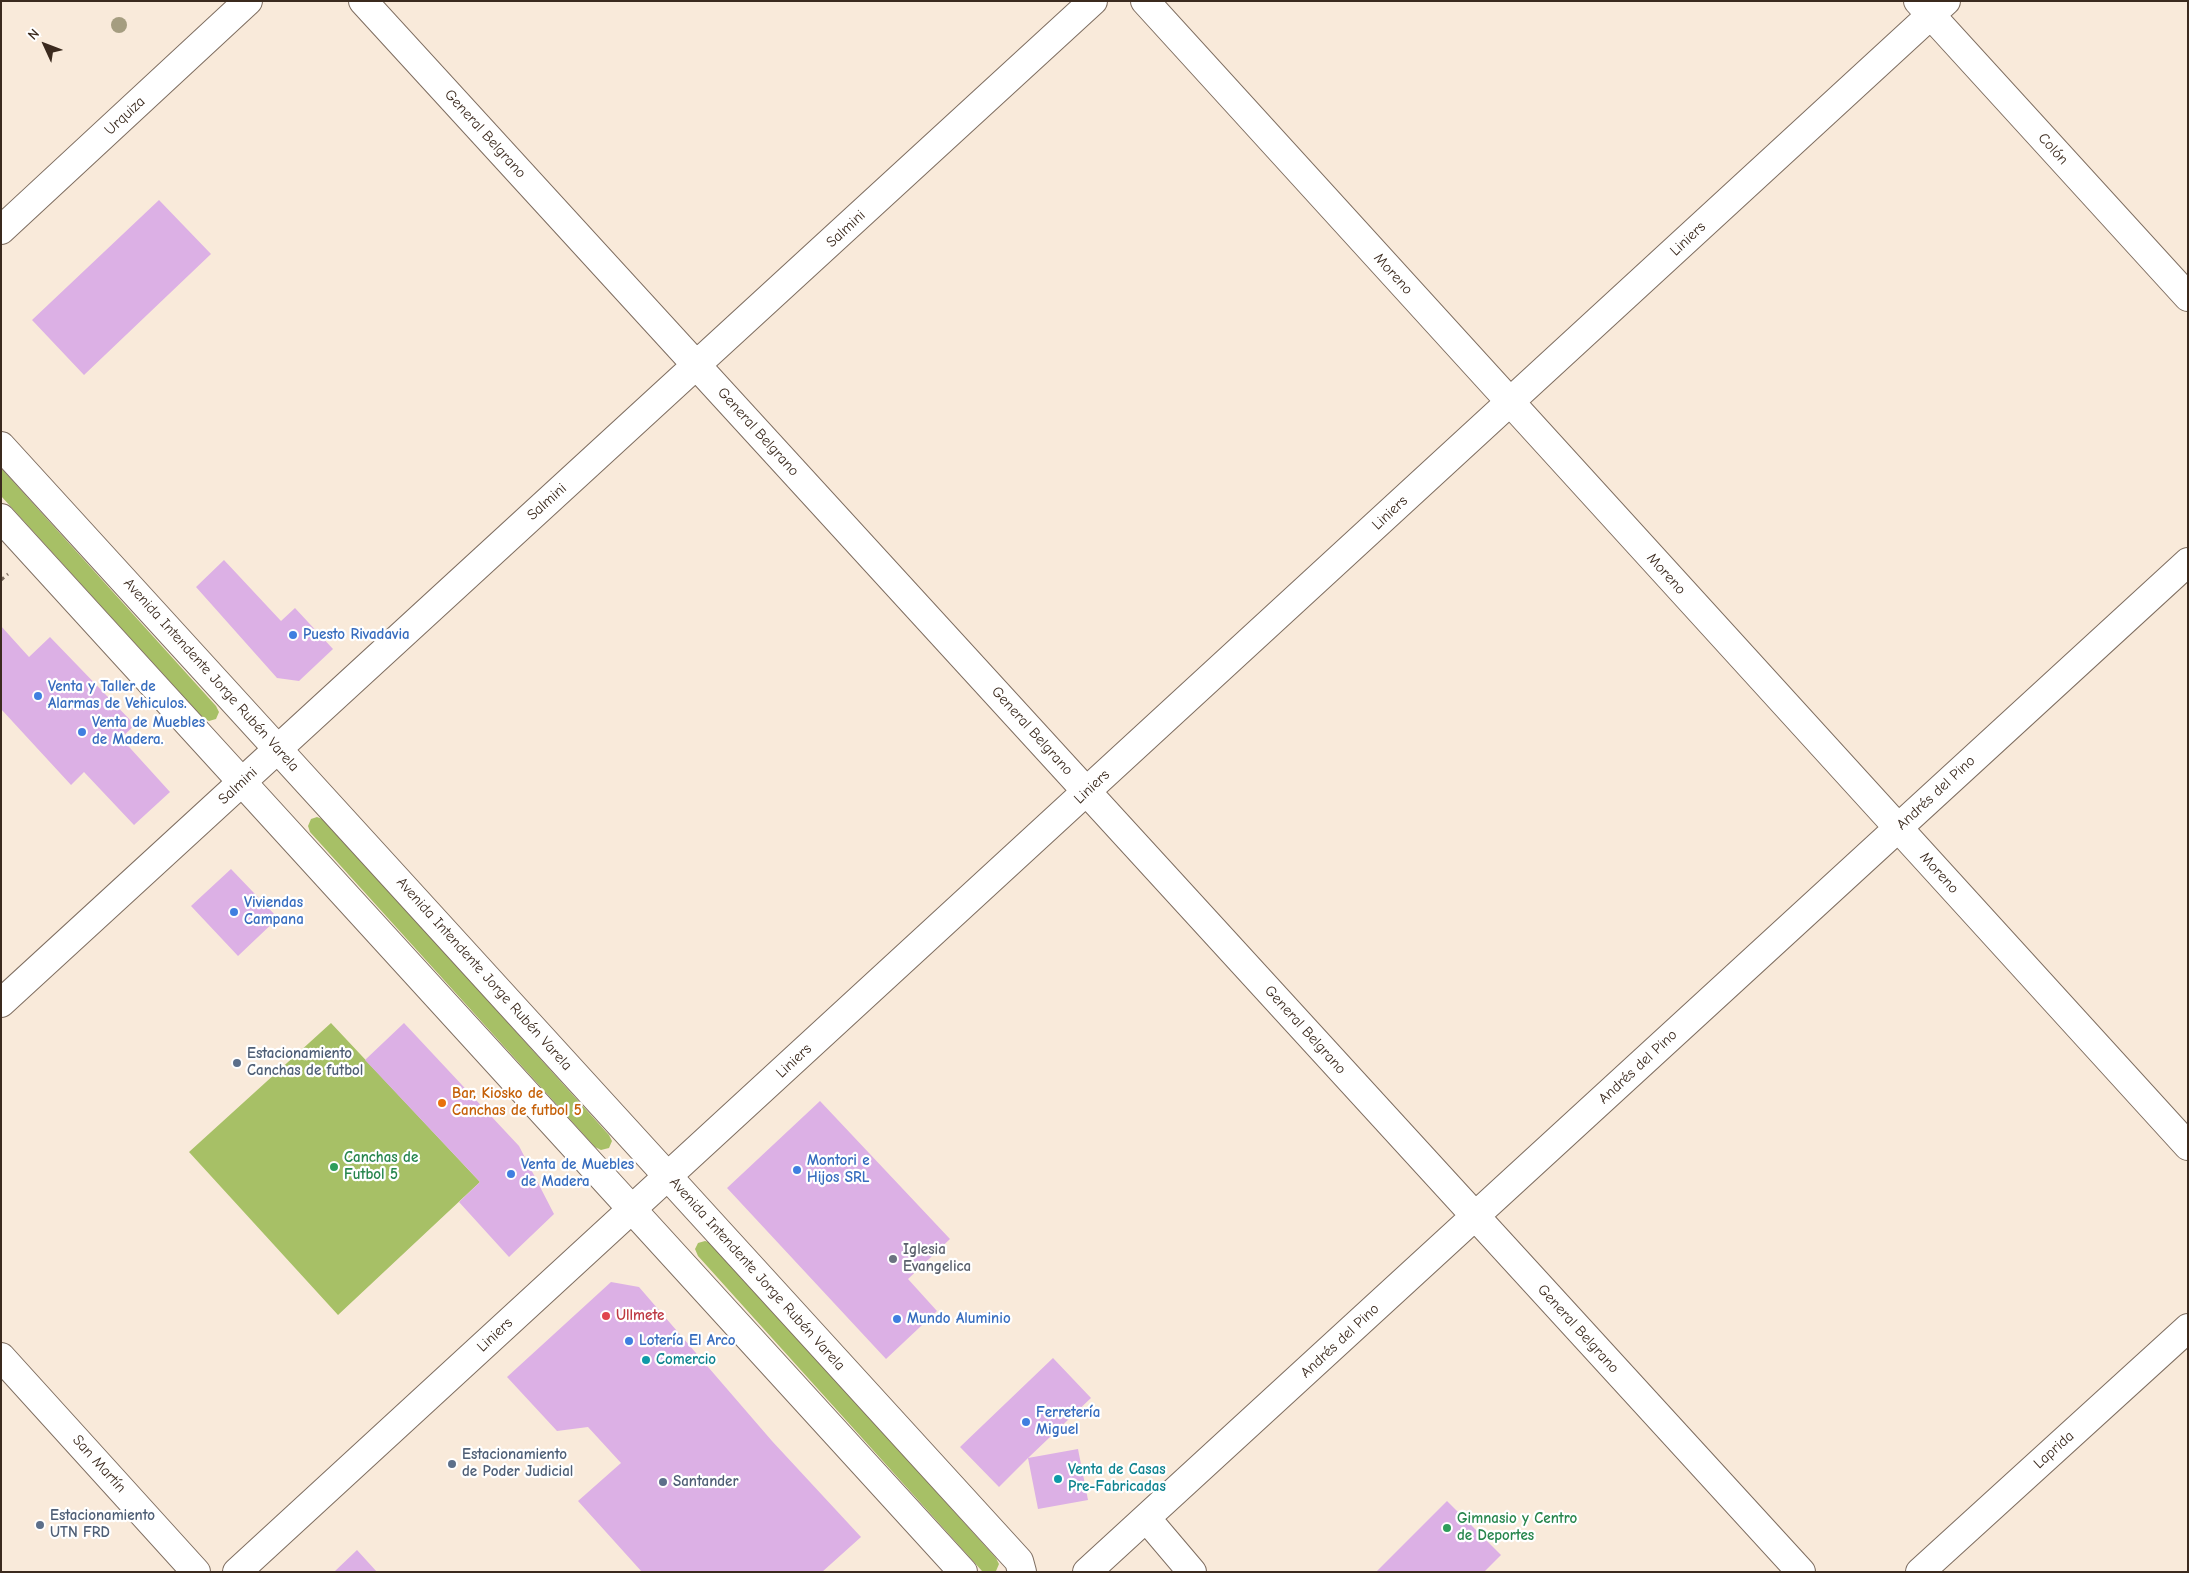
<!DOCTYPE html>
<html>
<head>
<meta charset="utf-8">
<style>
  body { margin:0 }
  #map { position:relative; width:2189px; height:1573px; overflow:hidden; background:#f9eada; font-family:"Comic Neue",sans-serif }
  canvas { display:block }
  .frame { position:absolute; inset:0; border:2px solid #3b2a1e; pointer-events:none }
  .north { position:absolute; left:20px; top:20px; width:50px; height:50px; -webkit-text-stroke:4px #fff; paint-order:stroke; rotate:313deg; font-size:14px; font-weight:700; line-height:20px; text-align:center; color:#3b2a1e }
  .north::after { content:''; display:block; margin:auto; width:18px; height:22px; background:#3b2a1e; clip-path:polygon(50% 0,100% 100%,50% 72%,0 100%) }
</style>
</head>
<body>
<div id="map">
<canvas width="2189" height="1573"></canvas>
<div class="frame"></div>
<div class="north">N</div>
</div>
<script>
const c = document.querySelector('canvas').getContext('2d');
c.lineJoin = 'round';
function fillPath(path, color) { c.fillStyle = color; c.fill(path, 'evenodd'); }
function strokePath(path, color, width, dash) { c.strokeStyle = color; c.lineWidth = width; c.lineCap = dash ? 'butt' : 'round'; c.setLineDash(dash || []); c.stroke(path); }
function drawText(font, color, halo, rows, align = 'center') {
  c.font = font + ' "Comic Neue",sans-serif'; c.lineWidth = 4.5; c.setLineDash([]); c.textBaseline = 'middle'; c.strokeStyle = halo; c.fillStyle = color; for (const [text, x, y, turn = 0] of rows) {
    c.save(); c.translate(x, y); c.rotate((+turn || 0) * Math.PI / 180); c.textAlign = isNaN(turn) ? turn : align; if (halo) c.strokeText(text, 0, 0); c.fillText(text, 0, 0); c.restore();
  }
}
fillPath(new Path2D(`
  M 1,468 L 216,706 L 219,712 L 216,719 L 209,721 L 203,718 L 1,496 Z
  M 317,817 L 325,820 L 609,1135 L 612,1141 L 609,1148 L 601,1150 L 595,1147 L 310,832 L 308,826 L 311,819 Z
  M 331,1023 L 480,1182 L 338,1315 L 189,1152 Z
  M 705,1241 L 712,1243 L 996,1558 L 999,1564 L 996,1571 L 982,1571 L 698,1256 L 695,1249 L 698,1243 Z`), '#a7c066');
fillPath(new Path2D(`
  M 159,200 L 211,254 L 84,375 L 32,320 Z
  M 224,560 L 281,621 L 295,608 L 333,649 L 299,681 L 277,678 L 196,587 Z
  M 1,626 L 29,657 L 50,637 L 135,725 L 121,738 L 170,792 L 134,825 L 84,772 L 71,785 L 1,709 Z
  M 231,869 L 278,918 L 238,956 L 191,906 Z
  M 404,1023 L 519,1146 L 554,1214 L 509,1257 L 459,1202 L 480,1182 L 365,1060 Z
  M 820,1101 L 950,1239 L 908,1279 L 937,1311 L 886,1359 L 727,1188 Z
  M 611,1282 L 639,1287 L 772,1441 L 861,1537 L 822,1572 L 642,1572 L 578,1501 L 621,1463 L 588,1427 L 557,1431 L 507,1377 Z
  M 1053,1358 L 1091,1398 L 1028,1458 L 1078,1449 L 1088,1500 L 1038,1509 L 1028,1458 L 999,1487 L 960,1447 Z
  M 1447,1501 L 1501,1555 L 1484,1572 L 1376,1572 Z
  M 357,1550 L 377,1572 L 334,1572 Z`), '#dcb0e5');
const minor = new Path2D(`
  M 363,1 L 1801,1572
  M 1145,1 L 2188,1146
  M 1918,1 L 2188,297
  M 1,230 L 248,1
  M 1,1003 L 1093,1
  M 1,1357 L 196,1572
  M 1147,1519 L 1192,1572
  M 237,1572 L 1946,1
  M 1087,1572 L 2188,562
  M 1920,1572 L 2188,1328`);
const major = new Path2D(`
  M 1,446 L 1019,1561 L 1022,1572
  M 1,518 L 963,1572`);
strokePath(minor, '#7e6d60', 30);
strokePath(major, '#7e6d60', 30);
strokePath(new Path2D(`
  M 1,580 L 8,574`), '#7e6d60', 3, [4, 4]);
strokePath(minor, '#fff', 28);
strokePath(major, '#fff', 28);
c.fillStyle = '#a59d80';
for (const [x, y] of [
  [119,25]
]) { c.beginPath(); c.arc(x, y, 8, 0, 2 * Math.PI); c.fill(); }
for (const [x, y, r, color] of [
  [293,635,5,"#3f7fe0"],
  [38,696,5,"#3f7fe0"],
  [82,732,5,"#3f7fe0"],
  [234,912,5,"#3f7fe0"],
  [237,1063,5,"#5c6f8a"],
  [442,1103,5,"#e8710a"],
  [334,1167,5,"#2e9e5b"],
  [797,1170,5,"#3f7fe0"],
  [511,1174,5,"#3f7fe0"],
  [893,1259,5,"#6b7280"],
  [606,1316,5,"#e0444e"],
  [897,1319,5,"#3f7fe0"],
  [629,1341,5,"#3f7fe0"],
  [646,1360,5,"#0f9aa8"],
  [1026,1422,5,"#3f7fe0"],
  [452,1464,5,"#5c6f8a"],
  [1058,1479,5,"#0f9aa8"],
  [663,1482,5,"#5c6f8a"],
  [40,1525,5,"#5c6f8a"],
  [1447,1528,5,"#2e9e5b"]
]) { const dot = new Path2D(); dot.arc(x, y, r, 0, 2 * Math.PI); c.fillStyle = color; c.fill(dot); strokePath(dot, '#fff', 2); }
drawText('15px', '#3b2a1e', '#fff', [
  ["Urquiza",125,116,-43],
  ["General Belgrano",485,134,48],
  ["Colón",2053,149,48],
  ["Salmini",846,229,-43],
  ["Liniers",1688,239,-43],
  ["Moreno",1393,274,48],
  ["General Belgrano",758,432,48],
  ["Salmini",547,502,-42],
  ["Liniers",1390,513,-43],
  ["Moreno",1666,574,48],
  ["Avenida Intendente Jorge Rubén Varela",211,675,48],
  ["General Belgrano",1032,731,48],
  ["Salmini",238,786,-43],
  ["Liniers",1092,787,-43],
  ["Andrés del Pino",1936,793,-43],
  ["Moreno",1939,873,48],
  ["Avenida Intendente Jorge Rubén Varela",484,974,48],
  ["General Belgrano",1305,1030,48],
  ["Liniers",794,1061,-43],
  ["Andrés del Pino",1638,1067,-43],
  ["Avenida Intendente Jorge Rubén Varela",757,1274,48],
  ["General Belgrano",1578,1329,48],
  ["Liniers",495,1335,-43],
  ["Andrés del Pino",1340,1341,-43],
  ["Laprida",2054,1450,-42],
  ["San Martín",99,1464,48]
]);
drawText('bold 15px', '#366cbe', '#fff', [
  ["Puesto Rivadavia",303,635],
  ["Venta y Taller de",48,687],
  ["Alarmas de Vehiculos.",48,704],
  ["Venta de Muebles",92,723],
  ["de Madera.",92,740],
  ["Viviendas",244,903],
  ["Campana",244,920],
  ["Montori e",807,1161],
  ["Hijos SRL",807,1178],
  ["Venta de Muebles",521,1165],
  ["de Madera",521,1182],
  ["Mundo Aluminio",907,1319],
  ["Lotería El Arco",639,1341],
  ["Ferretería",1036,1413],
  ["Miguel",1036,1430]
], 'left');
drawText('bold 15px', '#4e5e75', '#fff', [
  ["Estacionamiento",247,1054],
  ["Canchas de futbol",247,1071],
  ["Estacionamiento",462,1455],
  ["de Poder Judicial",462,1472],
  ["Santander",673,1482],
  ["Estacionamiento",50,1516],
  ["UTN FRD",50,1533]
], 'left');
drawText('bold 15px', '#c56008', '#fff', [
  ["Bar, Kiosko de",452,1094],
  ["Canchas de futbol 5",452,1111]
], 'left');
drawText('bold 15px', '#27864d', '#fff', [
  ["Canchas de",344,1158],
  ["Futbol 5",344,1175],
  ["Gimnasio y Centro",1457,1519],
  ["de Deportes",1457,1536]
], 'left');
drawText('bold 15px', '#5b616d', '#fff', [
  ["Iglesia",903,1250],
  ["Evangelica",903,1267]
], 'left');
drawText('bold 15px', '#be3a42', '#fff', [
  ["Ullmete",616,1316]
], 'left');
drawText('bold 15px', '#0d838f', '#fff', [
  ["Comercio",656,1360],
  ["Venta de Casas",1068,1470],
  ["Pre-Fabricadas",1068,1487]
], 'left');
</script>
</body>
</html>
